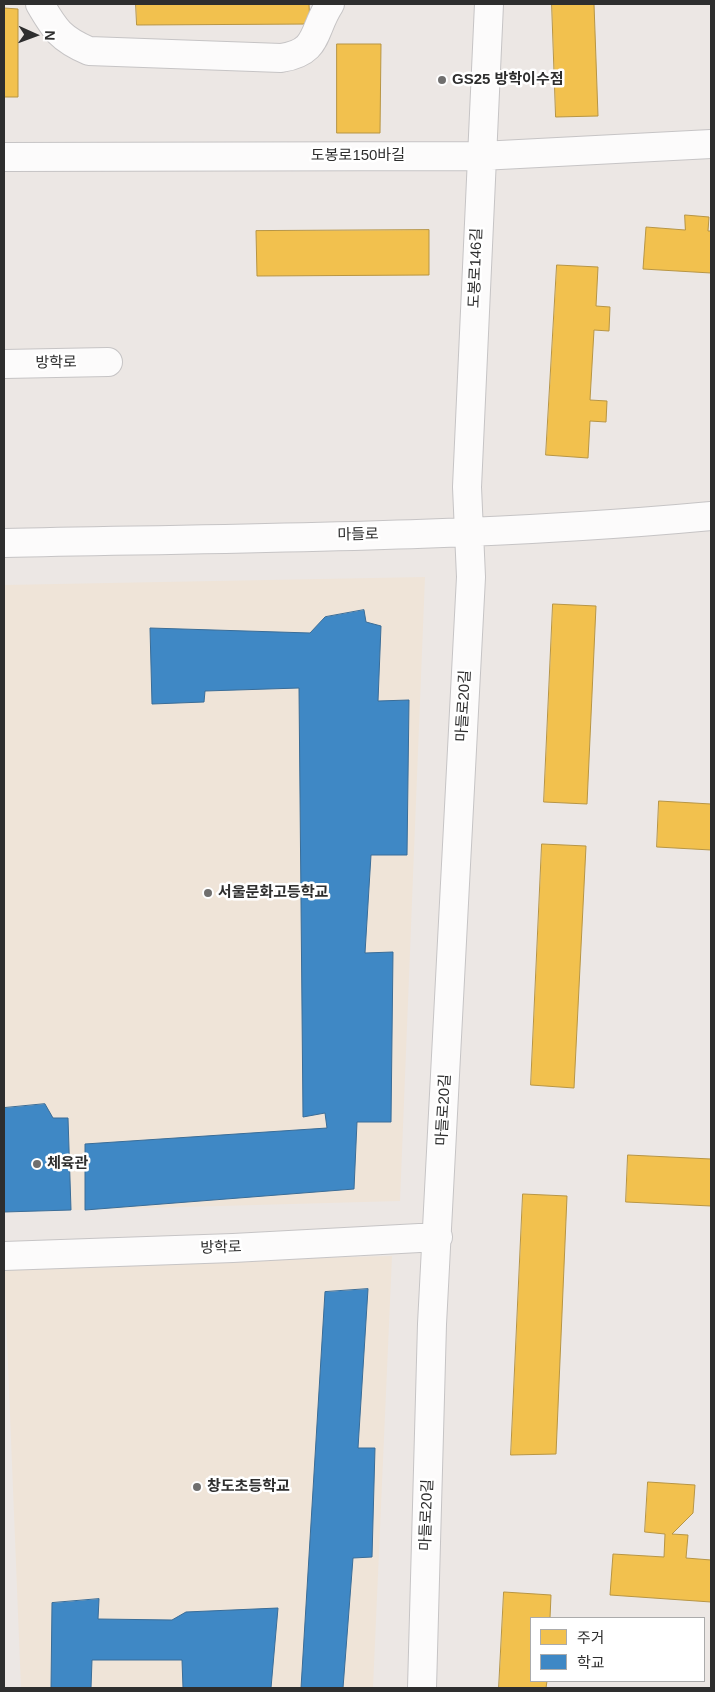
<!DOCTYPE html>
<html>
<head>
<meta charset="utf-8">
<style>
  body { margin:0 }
  #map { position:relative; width:715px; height:1692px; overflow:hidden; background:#ece7e4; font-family:Helvetica,"Noto Sans KR",sans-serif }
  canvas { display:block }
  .frame { position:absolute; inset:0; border:5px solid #2e2e2e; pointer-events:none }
  .legend { position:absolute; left:530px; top:1617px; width:175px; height:65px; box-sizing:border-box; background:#fff; border:1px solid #ababab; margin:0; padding:6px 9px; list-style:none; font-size:15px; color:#2e2e2e }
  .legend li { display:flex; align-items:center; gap:10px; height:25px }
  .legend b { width:25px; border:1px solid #ababab }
  .north { position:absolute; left:10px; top:10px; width:50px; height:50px; -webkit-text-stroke:4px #fff; paint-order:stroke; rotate:92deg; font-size:14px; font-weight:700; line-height:20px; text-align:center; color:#2e2e2e }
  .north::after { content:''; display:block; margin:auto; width:18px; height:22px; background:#2e2e2e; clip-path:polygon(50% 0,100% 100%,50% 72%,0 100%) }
</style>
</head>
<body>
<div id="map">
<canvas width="715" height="1692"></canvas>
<div class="frame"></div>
<ul class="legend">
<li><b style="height:14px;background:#f2c14e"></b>주거</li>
<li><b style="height:14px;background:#3f88c5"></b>학교</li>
</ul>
<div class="north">N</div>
</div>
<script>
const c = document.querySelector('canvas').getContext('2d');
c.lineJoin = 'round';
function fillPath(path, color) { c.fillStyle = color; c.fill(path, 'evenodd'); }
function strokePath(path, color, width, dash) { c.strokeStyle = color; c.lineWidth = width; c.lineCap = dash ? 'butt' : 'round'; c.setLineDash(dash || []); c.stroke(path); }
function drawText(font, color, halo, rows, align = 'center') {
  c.font = font + ' Helvetica,"Noto Sans KR",sans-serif'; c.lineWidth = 5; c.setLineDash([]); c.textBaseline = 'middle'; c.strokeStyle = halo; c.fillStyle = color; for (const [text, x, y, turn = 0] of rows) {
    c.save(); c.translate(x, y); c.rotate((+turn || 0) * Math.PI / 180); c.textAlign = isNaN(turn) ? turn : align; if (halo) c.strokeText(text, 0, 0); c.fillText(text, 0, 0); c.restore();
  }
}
fillPath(new Path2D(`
  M 425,577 L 400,1201 L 4,1212 L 4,585 Z
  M 392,1256 L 373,1688 L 21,1688 L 4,1265 Z`), '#efe4d8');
const homes = new Path2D(`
  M 136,4 L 309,4 L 310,24 L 137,25 Z
  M 552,4 L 594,4 L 598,116 L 556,117 Z
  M 4,8 L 18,9 L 18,97 L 4,97 Z
  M 337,44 L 381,44 L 380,133 L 337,133 Z
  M 685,215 L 709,217 L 708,231 L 711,231 L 711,273 L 643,269 L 646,227 L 685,230 Z
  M 429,230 L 429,275 L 257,276 L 256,231 Z
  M 557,265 L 598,267 L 596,306 L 610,307 L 609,331 L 594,330 L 590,400 L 607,401 L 606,422 L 590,421 L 588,458 L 546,455 Z
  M 553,604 L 596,606 L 587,804 L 544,802 Z
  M 659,801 L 711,804 L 711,850 L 657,847 Z
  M 542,844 L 586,846 L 574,1088 L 531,1085 Z
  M 628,1155 L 711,1159 L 711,1206 L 626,1202 Z
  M 523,1194 L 567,1196 L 556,1454 L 511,1455 Z
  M 648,1482 L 695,1485 L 693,1513 L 672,1534 L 688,1535 L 686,1558 L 711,1560 L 711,1602 L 610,1595 L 613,1554 L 664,1557 L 665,1534 L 645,1532 Z
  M 504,1592 L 551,1595 L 550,1618 L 531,1618 L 531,1681 L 547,1681 L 546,1688 L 499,1688 Z`);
fillPath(homes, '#f2c14e');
strokePath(homes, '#b79544', 1);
const schools = new Path2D(`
  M 364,610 L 366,622 L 381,626 L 378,701 L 409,700 L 407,855 L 371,855 L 365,953 L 393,952 L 391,1122 L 357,1122 L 354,1189 L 85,1210 L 85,1144 L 327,1128 L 325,1113 L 303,1117 L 299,688 L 205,691 L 204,702 L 152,704 L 150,628 L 310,633 L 325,617 Z
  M 45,1104 L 53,1118 L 68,1118 L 71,1210 L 4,1212 L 4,1108 Z
  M 368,1289 L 358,1448 L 375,1448 L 372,1557 L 353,1558 L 343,1688 L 301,1688 L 325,1292 Z
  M 99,1599 L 98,1619 L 172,1620 L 186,1612 L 278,1608 L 271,1688 L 183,1688 L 182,1660 L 92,1660 L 91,1688 L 51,1688 L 52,1603 Z`);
fillPath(schools, '#3f88c5');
strokePath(schools, '#3a6d98', 1);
const minor = new Path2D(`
  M 40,4 C 55,30 61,39 89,51 L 281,58 C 320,52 312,31 330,4
  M 4,157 L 481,156 L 711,144
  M 4,364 L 108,362
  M 4,543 C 240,538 476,538 711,516
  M 4,1256 L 233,1248 L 438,1237
  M 422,1688 L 432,1324 L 471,577 L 467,487 L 489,4`);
strokePath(minor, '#c6c4c5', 30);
strokePath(minor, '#fcfbfb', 28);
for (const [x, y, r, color] of [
  [442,80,5,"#706f6e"],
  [208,893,5,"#706f6e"],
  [37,1164,5,"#706f6e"],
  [197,1487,5,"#706f6e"]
]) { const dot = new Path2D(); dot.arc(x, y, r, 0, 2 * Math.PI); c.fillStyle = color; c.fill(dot); strokePath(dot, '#fff', 2); }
drawText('bold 15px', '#2e2e2e', '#fff', [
  ["GS25 방학이수점",452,80],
  ["서울문화고등학교",218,893],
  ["체육관",47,1164],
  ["창도초등학교",207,1487]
], 'left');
drawText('15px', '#2e2e2e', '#fff', [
  ["도봉로150바길",358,156],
  ["도봉로146길",476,268,-88],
  ["방학로",56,363,-1],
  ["마들로",358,535,-1],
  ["마들로20길",464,706,-87],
  ["마들로20길",444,1110,-87],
  ["방학로",221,1248,-2],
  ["마들로20길",427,1515,-88]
]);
</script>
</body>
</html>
